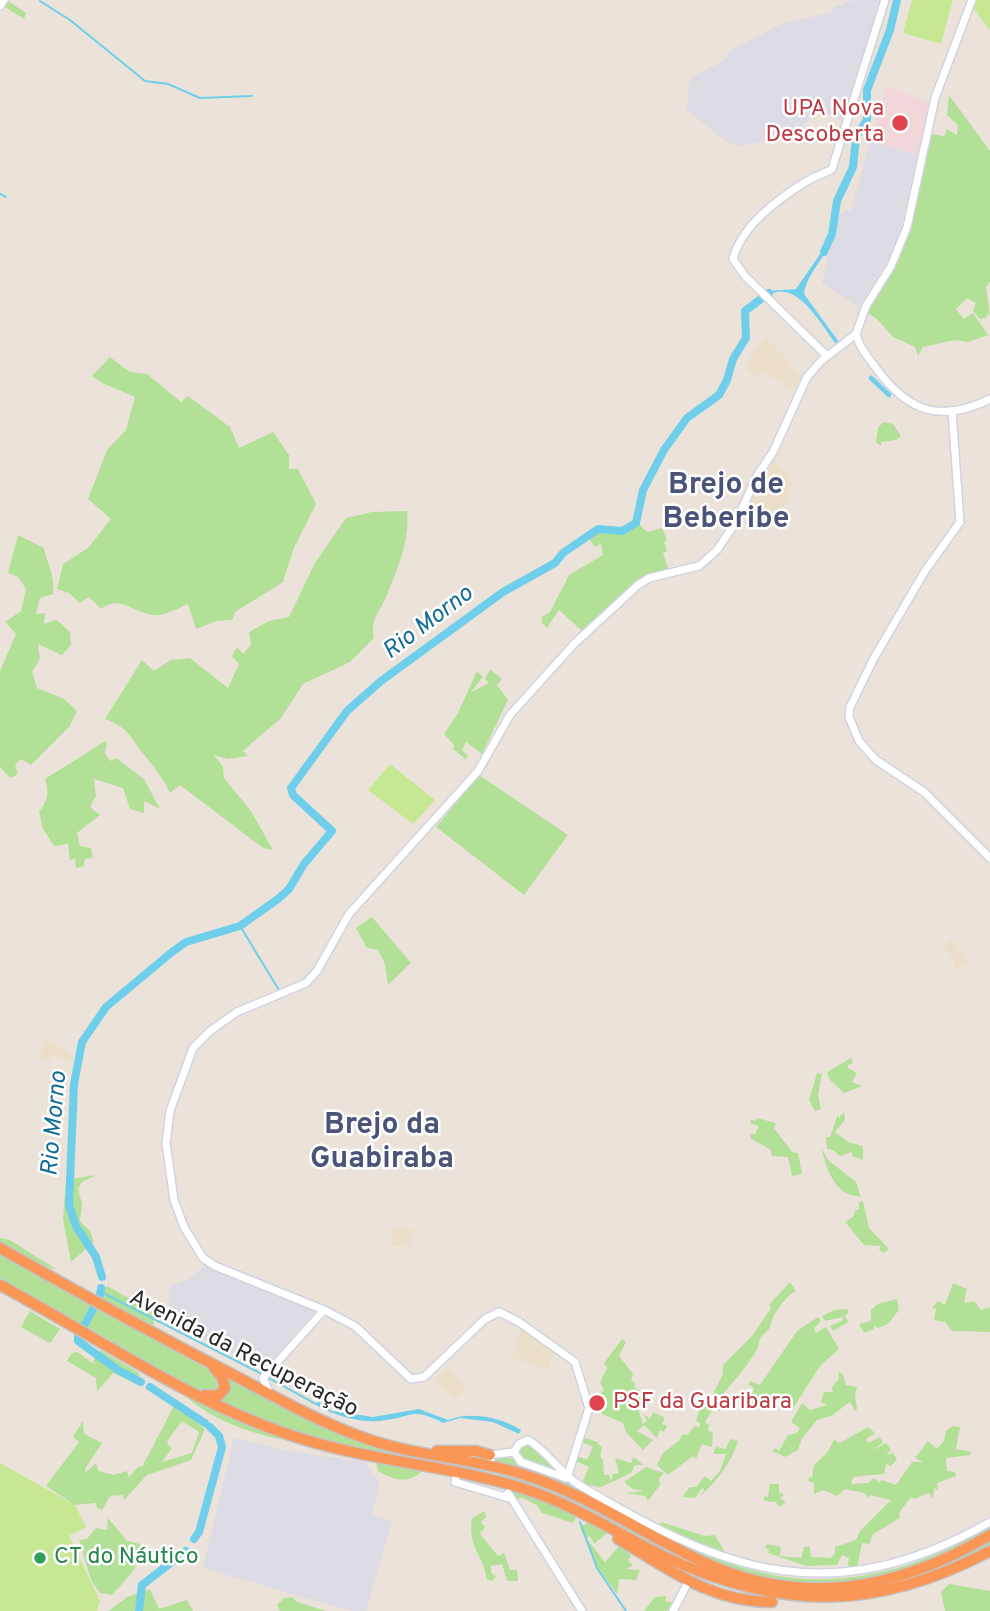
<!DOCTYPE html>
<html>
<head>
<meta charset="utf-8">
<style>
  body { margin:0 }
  canvas { display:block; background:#ebe3da }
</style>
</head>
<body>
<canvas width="990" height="1611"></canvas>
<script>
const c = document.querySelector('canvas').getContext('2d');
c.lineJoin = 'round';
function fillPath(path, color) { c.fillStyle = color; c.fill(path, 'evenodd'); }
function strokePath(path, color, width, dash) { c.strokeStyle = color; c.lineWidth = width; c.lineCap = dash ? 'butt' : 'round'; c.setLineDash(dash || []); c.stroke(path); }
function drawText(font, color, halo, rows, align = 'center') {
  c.font = font + ' Overpass,sans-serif'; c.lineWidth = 5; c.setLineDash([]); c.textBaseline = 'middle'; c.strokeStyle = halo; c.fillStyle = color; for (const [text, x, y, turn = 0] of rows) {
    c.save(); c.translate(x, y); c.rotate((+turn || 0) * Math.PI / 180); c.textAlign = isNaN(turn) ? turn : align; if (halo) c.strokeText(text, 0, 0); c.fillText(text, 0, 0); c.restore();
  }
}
fillPath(new Path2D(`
  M 854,0 L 882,0 L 844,122 L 817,110 L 796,135 L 741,146 L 727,142 L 687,110 L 689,82 L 697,74 L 723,61 L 733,49 L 781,24 L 833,12 L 832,8 Z
  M 870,142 L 918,155 L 899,237 L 892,254 L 859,307 L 822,283 L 833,233 L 841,213 L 851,210 Z
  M 206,1264 L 315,1311 L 264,1370 L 168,1322 L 170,1287 L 190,1278 Z
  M 234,1438 L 289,1451 L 364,1462 L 380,1484 L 372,1515 L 392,1521 L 366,1611 L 352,1611 L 203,1568 Z`), '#dddbe3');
fillPath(new Path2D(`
  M 767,338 L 802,376 L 793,391 L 762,371 L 756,380 L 746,367 L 754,348 Z
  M 773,461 L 787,471 L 793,487 L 776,521 L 749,505 Z
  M 952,939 L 969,964 L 956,969 L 953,965 L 956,963 L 943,946 Z
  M 47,1038 L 74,1056 L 70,1063 L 53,1054 L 50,1061 L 39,1057 Z
  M 393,1228 L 412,1229 L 411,1247 L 392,1246 Z
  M 522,1327 L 554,1350 L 548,1370 L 511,1357 Z
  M 446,1367 L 467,1386 L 455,1399 L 434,1381 Z`), '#ecdfca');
fillPath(new Path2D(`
  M 886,86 L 930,103 L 918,155 L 870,142 Z`), '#f2d7da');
fillPath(new Path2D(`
  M 7,0 L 26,13 L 24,19 L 3,6 Z
  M 949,95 L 990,151 L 990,281 L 986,287 L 990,316 L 988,313 L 986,318 L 980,319 L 973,311 L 976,303 L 967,298 L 956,309 L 964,319 L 973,313 L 988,335 L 968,342 L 955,340 L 923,347 L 918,356 L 915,347 L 893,337 L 877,319 L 866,312 L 892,269 L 929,134 L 944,136 L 947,129 L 957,135 L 958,125 L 947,115 Z
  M 110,357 L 130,372 L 147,374 L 181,402 L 188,396 L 230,427 L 239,448 L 273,432 L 289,455 L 289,469 L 298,469 L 316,504 L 294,548 L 283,582 L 235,612 L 232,620 L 216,621 L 196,629 L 188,604 C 178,608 167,615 156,615 C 134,615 122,593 101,609 L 89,597 L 80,603 L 69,593 L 57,589 L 63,564 L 88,548 L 111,519 L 88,499 L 107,450 L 126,430 L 135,397 L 102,383 L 92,376 Z
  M 883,422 L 893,424 L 901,436 L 896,440 L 881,442 L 881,446 L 876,442 L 878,428 Z
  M 407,511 C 411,538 396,573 386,597 C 379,613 370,620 374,638 L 350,662 L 303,684 L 281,718 L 243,751 L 248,756 L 228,759 L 214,755 L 223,767 L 224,778 L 251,811 L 273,850 L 263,848 L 180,785 L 170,793 C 163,778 156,769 145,756 C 129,737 131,729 105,719 L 142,660 L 154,671 L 171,660 L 190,658 L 228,688 L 239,664 L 232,656 L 237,647 L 243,654 L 251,645 L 249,632 L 269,621 L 289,617 L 315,563 L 346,518 L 372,512 Z
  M 639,524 L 647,532 L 662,528 L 667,540 L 664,542 L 667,551 L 663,553 L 669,571 C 630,580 611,605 583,632 L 559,610 L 547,628 L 542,623 L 542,617 L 550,612 L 569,575 L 603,555 L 601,544 L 595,547 L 589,539 L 599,531 L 621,533 Z
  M 18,535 L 44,548 C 48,567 55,574 53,594 L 40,598 L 36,614 L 45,613 L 44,624 L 57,620 L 70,632 L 71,645 L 62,655 L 38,644 L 40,658 L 32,672 L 37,688 L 64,699 L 77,711 L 69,727 L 31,765 L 21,759 L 15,765 L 18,774 L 10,778 L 0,767 L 0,671 L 16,634 L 5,622 L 21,611 L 26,589 L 18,577 L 8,573 Z
  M 490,669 L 502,679 L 497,685 L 508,700 L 482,754 L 466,742 L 462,750 L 468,756 L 465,759 L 453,749 L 454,745 L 444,734 L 458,713 L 477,671 L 483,677 L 471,692 L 489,683 L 485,679 Z
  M 107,740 L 105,753 L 110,761 L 116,758 L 144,779 L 160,809 L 144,801 L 144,813 L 130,809 L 123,788 L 94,779 L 96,796 L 90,807 L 100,815 L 77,833 L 80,846 L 91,848 L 93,858 L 85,859 L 84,866 L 76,868 L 75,859 L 70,860 L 68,844 L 54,846 L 43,829 L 39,812 C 47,802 50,792 45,779 Z
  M 479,775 L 568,835 L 524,895 L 436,827 Z
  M 372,917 L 411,963 L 388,985 L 385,964 L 378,950 L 367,948 L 356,928 Z
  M 851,1058 L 853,1063 L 848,1065 L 848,1068 L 857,1073 L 852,1082 L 862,1086 L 844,1093 L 830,1080 L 827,1072 Z
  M 817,1073 L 822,1074 L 818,1095 L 821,1109 L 815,1111 L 809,1100 Z
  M 844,1112 L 845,1120 L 835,1132 L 848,1142 L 863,1146 L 863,1160 L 852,1156 L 852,1152 L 840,1156 L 833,1150 L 827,1149 L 826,1137 L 830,1137 L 838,1114 L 839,1118 Z
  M 757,1118 L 776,1123 L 774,1128 L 792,1152 L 798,1153 L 802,1174 L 792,1176 L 788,1157 L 772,1156 L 770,1149 L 751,1139 L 750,1134 L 755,1134 L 759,1126 L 751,1124 L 750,1119 L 755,1121 Z
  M 822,1149 L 828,1160 L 856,1182 L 861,1198 C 857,1195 852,1196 846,1193 C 831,1184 824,1162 822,1149 Z
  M 96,1175 L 82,1182 L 78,1189 L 82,1204 L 80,1221 L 90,1231 L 94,1242 L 71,1262 L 63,1219 L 66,1180 Z
  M 863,1201 L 869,1228 L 889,1249 L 884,1253 L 879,1250 L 881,1246 L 864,1245 L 845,1222 L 854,1216 L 855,1210 L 859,1210 L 859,1202 Z
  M 0,1238 L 10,1240 L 56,1269 C 37,1268 16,1253 0,1243 Z
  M 0,1253 L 207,1369 L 215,1375 L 218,1388 L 206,1393 L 195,1389 L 0,1280 Z
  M 790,1282 L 796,1291 C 785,1296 771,1317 770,1328 L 760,1338 L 758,1348 L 745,1368 L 723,1394 L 720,1411 L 713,1409 L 705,1422 L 709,1425 L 708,1431 L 713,1432 L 712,1447 L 702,1444 L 696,1459 L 693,1456 L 668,1475 L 657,1465 L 663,1453 L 680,1440 L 682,1434 L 687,1435 L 695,1426 L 699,1428 L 700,1423 L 696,1421 L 700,1407 L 695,1403 L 698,1397 L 707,1405 L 723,1374 L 723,1365 L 753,1335 L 771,1308 L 769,1305 Z
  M 953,1283 L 967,1289 L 964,1303 L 974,1301 L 981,1310 L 990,1307 L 990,1332 L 952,1331 L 945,1322 L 934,1320 L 936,1308 L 932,1308 L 938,1301 L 945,1305 Z
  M 107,1286 L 152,1311 L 154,1323 L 151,1326 L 96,1295 Z
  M 897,1299 L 899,1310 L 888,1324 L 878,1328 L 874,1326 L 874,1329 L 864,1333 L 859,1324 L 871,1321 L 871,1310 L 878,1304 Z
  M 847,1309 L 849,1312 L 845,1316 L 848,1322 L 833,1331 L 830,1326 L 842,1321 L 843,1317 L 825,1321 L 822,1316 L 834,1310 Z
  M 30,1311 L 60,1329 L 50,1343 L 21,1327 Z
  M 818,1317 L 821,1321 L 814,1328 L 816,1333 L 826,1327 L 839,1349 L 820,1366 L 792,1410 L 781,1401 L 760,1395 L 753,1404 L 749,1403 L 754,1388 L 748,1384 L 750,1381 L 760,1385 L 797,1331 Z
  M 622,1339 L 626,1342 L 619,1356 L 633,1374 L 631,1380 L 636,1384 L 634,1387 L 644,1393 L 638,1409 L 643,1424 L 647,1421 L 644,1414 L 650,1419 L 653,1412 L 665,1418 L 662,1424 L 667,1426 L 664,1432 L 660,1430 L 657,1438 L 644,1425 L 637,1431 L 653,1440 L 643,1450 L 626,1432 L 623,1423 L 598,1412 L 602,1402 L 596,1398 L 604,1390 L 600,1382 L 607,1368 L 604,1363 Z
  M 100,1350 L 139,1373 L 140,1386 L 113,1373 L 97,1392 L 96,1378 L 67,1361 L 72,1353 L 77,1352 L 94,1364 L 93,1361 Z
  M 838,1372 L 843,1374 L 846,1385 L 857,1387 L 855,1395 L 857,1409 L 855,1411 L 850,1402 L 831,1416 L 817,1420 L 802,1438 L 798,1450 L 785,1457 L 772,1451 L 775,1448 L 779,1451 L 788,1435 L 797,1433 L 800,1428 L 791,1422 L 802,1403 L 810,1410 L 827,1405 L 821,1402 L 824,1392 L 833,1392 L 832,1387 L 839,1379 Z
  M 222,1374 L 314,1422 L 433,1458 L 431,1465 L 344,1448 L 286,1431 L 214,1399 L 221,1397 Z
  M 172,1383 L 306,1443 C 258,1438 204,1420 172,1383 Z
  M 175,1404 L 205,1429 L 191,1460 L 147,1475 L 124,1500 L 123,1495 L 110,1496 L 102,1510 L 97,1508 L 96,1503 L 75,1505 L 46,1486 L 79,1442 L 73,1437 L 83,1421 L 84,1434 L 102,1443 L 85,1469 L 86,1472 L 96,1463 L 98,1471 L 114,1475 L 127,1471 L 129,1477 L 138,1467 L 146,1465 L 143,1465 ZM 182,1421 L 199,1432 L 192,1453 L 162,1462 L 172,1448 L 167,1443 L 168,1440 Z
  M 953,1426 L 960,1427 L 956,1449 L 971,1452 L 970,1455 L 946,1458 L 947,1471 L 955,1472 L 956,1476 L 937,1483 L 938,1490 L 934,1488 L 933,1499 L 929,1493 L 915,1499 L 911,1497 L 899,1513 L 900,1518 L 873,1534 L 869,1544 L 862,1543 L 857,1568 L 848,1566 L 849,1558 L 842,1555 L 837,1565 L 807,1566 L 768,1553 L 769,1550 L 765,1548 L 767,1544 L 781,1547 L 780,1556 L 801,1558 L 804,1547 L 810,1547 L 811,1557 L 830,1558 L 835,1554 L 835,1547 L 856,1540 L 860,1531 L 891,1500 L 870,1495 L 869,1498 L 864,1493 L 845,1489 L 837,1496 L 824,1490 L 814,1494 L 814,1483 L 808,1481 L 809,1477 L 812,1478 L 814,1465 L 827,1453 L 834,1440 L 840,1443 L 868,1427 L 875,1433 L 866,1439 L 868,1443 L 880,1437 L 883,1443 L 871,1451 L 886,1443 L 891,1450 L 886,1455 L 893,1453 L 897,1459 L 891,1466 L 886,1464 L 884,1474 L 853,1477 L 851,1484 L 868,1483 L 874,1478 L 879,1483 L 882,1480 L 896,1485 L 912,1462 L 923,1462 L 915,1458 L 928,1441 L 937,1449 L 944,1441 L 946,1431 Z
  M 583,1437 L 597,1442 L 602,1448 L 600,1456 L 603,1460 L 604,1475 L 609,1475 L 611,1481 L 613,1474 L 619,1473 L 615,1458 L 631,1463 L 633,1457 L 644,1465 L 635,1465 L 631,1473 L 601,1487 L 588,1485 L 583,1481 L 589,1467 L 576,1461 L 577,1456 L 587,1460 L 593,1447 L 582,1442 Z
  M 730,1439 L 738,1441 C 731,1464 716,1482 699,1497 L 704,1490 L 702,1488 L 695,1498 L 682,1497 L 690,1487 L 696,1487 L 705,1476 L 711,1481 L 720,1471 L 726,1454 L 713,1454 L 716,1447 L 726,1449 Z
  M 529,1443 L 558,1473 L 519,1457 L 521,1445 Z
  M 447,1451 C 465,1454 494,1453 510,1458 C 559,1472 605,1500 650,1524 C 682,1541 716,1561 751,1570 C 835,1593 919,1571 990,1525 L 990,1531 L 906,1574 L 827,1586 L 777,1583 L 704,1560 L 607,1509 Z
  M 376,1462 L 423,1471 C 407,1484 395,1481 378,1471 Z
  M 646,1467 L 664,1473 L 659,1478 L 660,1485 L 648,1501 L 645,1496 L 627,1493 L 643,1491 L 633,1489 L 624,1482 Z
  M 500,1471 L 530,1480 L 649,1538 L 775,1587 L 871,1587 L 902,1581 L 949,1563 L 990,1538 L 990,1547 L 893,1591 L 745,1588 L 503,1480 Z
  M 779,1484 L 779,1492 L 784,1495 L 780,1498 L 786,1502 L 779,1507 L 776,1502 L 764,1501 L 764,1496 L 768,1497 L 770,1484 Z
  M 509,1489 L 577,1515 L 573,1523 L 542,1513 L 538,1506 L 521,1497 L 514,1503 Z
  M 485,1511 L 486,1517 L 481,1522 L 485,1527 L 480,1534 L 498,1556 L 504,1553 L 510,1570 L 517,1570 L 518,1581 L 507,1581 L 502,1564 L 491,1566 L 491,1572 L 496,1577 L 492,1581 L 486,1579 C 486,1559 467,1548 472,1518 Z
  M 108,1518 L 127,1541 L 140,1544 C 142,1567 126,1579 112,1595 L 100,1593 L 91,1580 L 79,1540 L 87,1539 L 96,1528 L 107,1530 Z
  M 661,1522 L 705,1536 L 715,1535 L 724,1551 L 731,1556 L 712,1552 L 659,1525 Z
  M 588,1523 L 607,1533 L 594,1544 L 590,1536 L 586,1538 L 605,1562 L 620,1545 L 631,1556 L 628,1560 L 633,1565 L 626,1569 L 640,1570 L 636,1580 L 619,1579 L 617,1594 L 596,1565 L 580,1527 Z
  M 949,1584 L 990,1591 L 990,1611 L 945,1611 L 941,1592 Z
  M 150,1589 L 159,1609 L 187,1600 L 193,1611 L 109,1611 L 127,1597 Z
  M 666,1596 L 666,1602 L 673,1602 L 667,1611 L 644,1611 L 655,1597 Z
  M 292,1597 L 297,1602 L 326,1611 L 280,1611 L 277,1605 L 284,1598 Z`), '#b3e097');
fillPath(new Path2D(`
  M 912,0 L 953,0 L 941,44 L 903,33 Z
  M 974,0 L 990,0 L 990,31 L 972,6 Z
  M 390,764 L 435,800 L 413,824 L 368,790 Z
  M 0,1463 L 75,1505 L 86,1527 L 69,1536 L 100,1601 L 97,1611 L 0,1611 Z`), '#c7e893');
fillPath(new Path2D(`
  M 827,244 L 830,244 C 822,261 806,276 804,294 L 839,342 L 836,344 C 822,326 798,280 770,294 L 767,291 L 796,289 Z
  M 318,1401 L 332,1411 L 354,1414 L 373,1417 L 419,1409 L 448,1420 C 469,1411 502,1417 521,1430 L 519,1434 L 493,1422 L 460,1418 L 443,1423 C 410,1406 413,1418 380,1421 C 359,1423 333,1415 316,1405 Z`), '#6fcfeb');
strokePath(new Path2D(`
  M 40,1 L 70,20 L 145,81 L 168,84 L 200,98 L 252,96
  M 0,194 L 6,197
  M 240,926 L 279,990
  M 101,1292 L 264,1375
  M 269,1378 L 316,1404
  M 580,1522 L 597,1568 L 626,1611`), '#6fcfeb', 2);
strokePath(new Path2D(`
  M 871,378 L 889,395`), '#6fcfeb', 4.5);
strokePath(new Path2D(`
  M 824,252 L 832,234 L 837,201 L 853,167 L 856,137 L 867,120 L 867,90 L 890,30 L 897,0
  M 102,1277 L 96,1257 L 76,1226 L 69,1205 L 74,1084 L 82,1042 L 106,1007 L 172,952 L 186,942 L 240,926 L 278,899 L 289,889 L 304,864 L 332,831 L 293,795 L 291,788 L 347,711 L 381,681 L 503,592 L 555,563 L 563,553 L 598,529 L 622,531 L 636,523 L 643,490 L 664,450 L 687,418 L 719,395 L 727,380 L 733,359 L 746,338 L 745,311 L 769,293
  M 100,1295 L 101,1288
  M 84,1326 L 94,1307
  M 78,1337 L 78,1341 L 118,1370 L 141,1382
  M 150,1387 L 205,1423
  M 194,1539 L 199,1532 L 222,1447 L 219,1436 L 210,1427
  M 139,1611 L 142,1585 L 186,1551`), '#6fcfeb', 8);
const secondary = new Path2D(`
  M 0,6 L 4,0
  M 856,334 C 859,347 868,357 876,368 C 907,411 940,424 990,399
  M 827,356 L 745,276 L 733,259 C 742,225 778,199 807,181 C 815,176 824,174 832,169 L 885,0
  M 952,411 L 960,522 L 925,571 L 874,658 L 850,707 L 849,717 L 859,741 L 876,760 L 924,792 L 990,858
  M 269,1392 L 263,1378 L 324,1310
  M 514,1452 L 519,1444 L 528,1440 C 548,1451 559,1473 579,1485 C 727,1574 832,1611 990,1522
  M 514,1452 L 521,1462 L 566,1478
  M 491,1460 L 490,1455 L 514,1452
  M 457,1473 L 455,1482 L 509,1498
  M 567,1478 L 589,1408 L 575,1362 L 519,1322 L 499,1312 L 485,1319 L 424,1377 L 411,1379 L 355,1326 L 324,1310 L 215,1266 L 203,1258 L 184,1227 L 174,1200 L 166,1143 L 170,1111 L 193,1048 L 210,1031 L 237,1012 L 306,983 L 317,971 L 349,914 L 478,771 L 510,715 L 574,644 L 638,585 L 649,578 L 699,566 L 717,550 L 736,522 L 757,476 L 773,452 L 807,377 L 821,361 L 856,334 L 866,306 L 891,266 L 907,227 L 935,98 L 972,0
  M 508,1493 L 582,1611
  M 673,1611 L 688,1582`);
const highway = new Path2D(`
  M 0,1248 C 72,1289 145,1329 218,1367 C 265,1391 310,1418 359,1436 C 411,1456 469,1457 522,1474 C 584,1493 639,1531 697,1559 C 799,1609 896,1591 990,1535
  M 0,1285 C 95,1336 187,1400 290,1435 C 366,1461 449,1465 525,1489 C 574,1505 619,1534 665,1557 C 782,1611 876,1611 990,1551
  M 205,1395 L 218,1396 L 225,1388 L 222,1377 L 214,1368
  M 437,1451 L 476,1451 L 490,1455
  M 618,1539 C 669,1569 710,1602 772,1602`);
strokePath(secondary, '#d0d4e1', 10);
strokePath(highway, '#c3c3c3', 13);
strokePath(secondary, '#fff', 7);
strokePath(highway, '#fa9656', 10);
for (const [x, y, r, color] of [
  [900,123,9,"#e0444e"],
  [597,1403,9,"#e0444e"],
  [40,1558,7,"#2e9e5b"]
]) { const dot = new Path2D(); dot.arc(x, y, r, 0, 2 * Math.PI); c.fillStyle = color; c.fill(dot); strokePath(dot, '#fff', 2.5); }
drawText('23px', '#be3a42', '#fff', [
  ["UPA Nova",884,110],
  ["Descoberta",884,136],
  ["PSF da Guaribara",613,1403,"left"]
], 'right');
drawText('23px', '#282828', '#fff', [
  ["Avenida da Recuperação",243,1355,27]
]);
drawText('23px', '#27864d', '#fff', [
  ["CT do Náutico",54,1558]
], 'left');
drawText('italic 24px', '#106d95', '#fff', [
  ["Rio Morno",429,624,-37],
  ["Rio Morno",56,1124,-85]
]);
drawText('bold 30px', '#4a5478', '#fff', [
  ["Brejo de",726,487],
  ["Beberibe",726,521],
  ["Brejo da",382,1127],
  ["Guabiraba",382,1161]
]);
</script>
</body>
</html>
